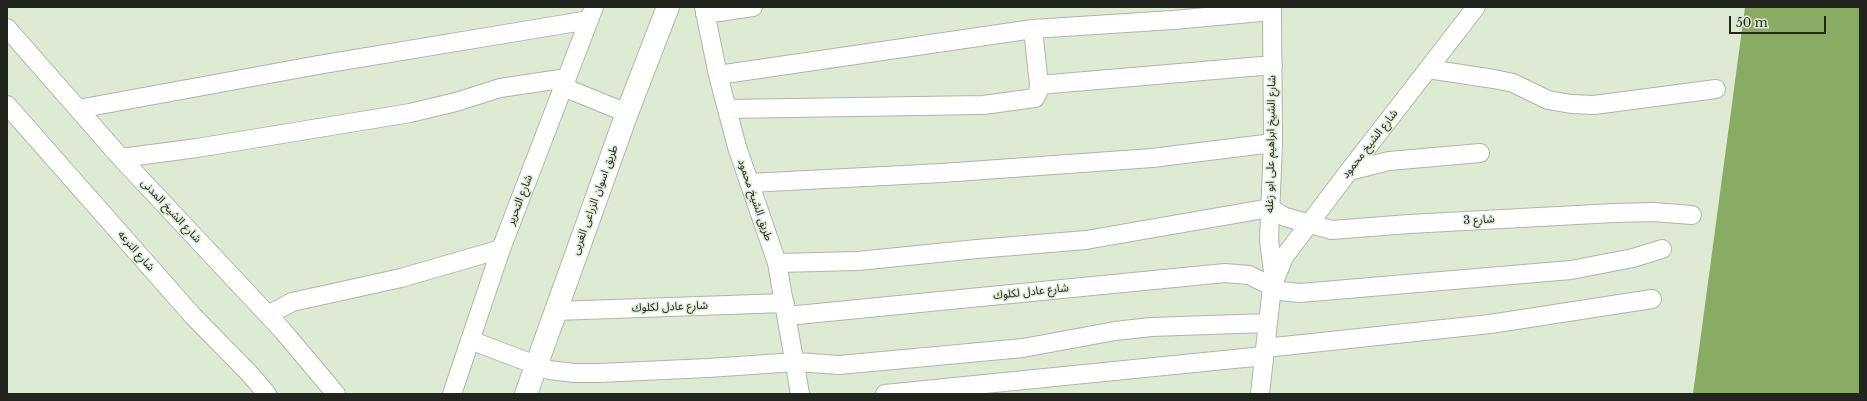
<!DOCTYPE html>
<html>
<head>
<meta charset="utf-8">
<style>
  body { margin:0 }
  #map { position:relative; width:1867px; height:401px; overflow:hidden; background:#dfead4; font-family:"Libre Baskerville",serif }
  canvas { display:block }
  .frame { position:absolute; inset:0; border:8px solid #21251d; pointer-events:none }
  .scale { position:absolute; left:1729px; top:16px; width:97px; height:18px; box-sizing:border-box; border:2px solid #21251d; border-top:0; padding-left:5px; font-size:12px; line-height:14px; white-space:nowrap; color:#21251d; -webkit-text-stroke:3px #dfead4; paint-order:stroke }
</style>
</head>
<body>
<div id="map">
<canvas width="1867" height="401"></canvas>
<div class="frame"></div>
<div class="scale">50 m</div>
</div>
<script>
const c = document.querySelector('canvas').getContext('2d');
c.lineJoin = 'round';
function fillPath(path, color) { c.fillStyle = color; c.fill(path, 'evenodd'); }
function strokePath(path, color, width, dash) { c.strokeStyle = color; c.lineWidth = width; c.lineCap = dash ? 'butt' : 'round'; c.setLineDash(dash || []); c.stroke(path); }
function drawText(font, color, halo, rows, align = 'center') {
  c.font = font + ' "Libre Baskerville","Noto Sans Arabic",serif'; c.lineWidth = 3; c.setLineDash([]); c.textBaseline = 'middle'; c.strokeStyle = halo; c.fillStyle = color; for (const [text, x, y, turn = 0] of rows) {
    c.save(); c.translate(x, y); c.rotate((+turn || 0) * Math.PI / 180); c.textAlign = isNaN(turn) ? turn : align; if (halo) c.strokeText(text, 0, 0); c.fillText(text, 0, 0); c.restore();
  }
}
fillPath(new Path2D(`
  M 1745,7 L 1860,7 L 1860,394 L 1693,394 Z`), '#8aab63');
const minor = new Path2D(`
  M 704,7 L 718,75 L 737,147 L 777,263 L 800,394
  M 1272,7 L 1273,143 L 1269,240 L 1274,280
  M 705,14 L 753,7
  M 7,28 L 121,158 L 283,331 L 336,394
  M 1428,69 L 1494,79 L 1513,83 L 1548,100 L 1571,104 L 1594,105 L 1716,89
  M 718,75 L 1033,29 L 1173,20 L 1272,11
  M 1039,85 L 1273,65
  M 563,87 L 627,113
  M 7,105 L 193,316 L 249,373 L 267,394
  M 78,109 L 318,65 L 589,20
  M 727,109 L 983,105 L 1035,98 L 1038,92 L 1039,85 L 1033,29
  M 121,158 L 197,148 L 410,113 L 456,102 L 500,88 L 567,78
  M 1349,171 L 1389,161 L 1480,153
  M 749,183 L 942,173 L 1152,158 L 1273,143
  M 777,263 L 858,261 L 977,249 L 1086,240 L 1270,208 L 1285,217 L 1332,230 L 1409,224 L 1614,213 L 1653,212 L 1692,215
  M 555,311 L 785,303
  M 268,315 L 292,302 L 401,278 L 501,249
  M 787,316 L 1225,273 L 1249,275 L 1281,291 L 1300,293 L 1571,270 L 1633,258 L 1662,249
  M 470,340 L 549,370 L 574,373 L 599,373 L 708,368 L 796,362 L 839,365 L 1023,348 L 1115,331 L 1151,327 L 1268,323
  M 1265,348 L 1490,324 L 1652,299
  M 452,394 L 501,249 L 594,7
  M 885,394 L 1264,356
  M 1260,394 L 1272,287 L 1284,257 L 1349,171 L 1476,7`);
const major = new Path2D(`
  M 526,394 L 627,113 L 668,7`);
strokePath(minor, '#adb7a3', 20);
strokePath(major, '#adb7a3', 24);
strokePath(minor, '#fff', 18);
strokePath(major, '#fff', 22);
drawText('11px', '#21251d', '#dfead4', [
  ["شارع الشيخ ابراهيم على ابو زغله",1271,144,-89],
  ["شارع الشيخ محمود",1370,144,-52],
  ["شارع التحرير",520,200,-69],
  ["طريق اسوان الزراعى الغربى",595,200,-70],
  ["طريق الشيخ محمود",755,200,71],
  ["شارع الشيخ المدنى",171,211,47],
  ["شارع 3",1479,220,-3],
  ["شارع الترعه",136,251,49],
  ["شارع عادل لكلوك",1031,292,-6],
  ["شارع عادل لكلوك",670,307,-2]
]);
</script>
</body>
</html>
